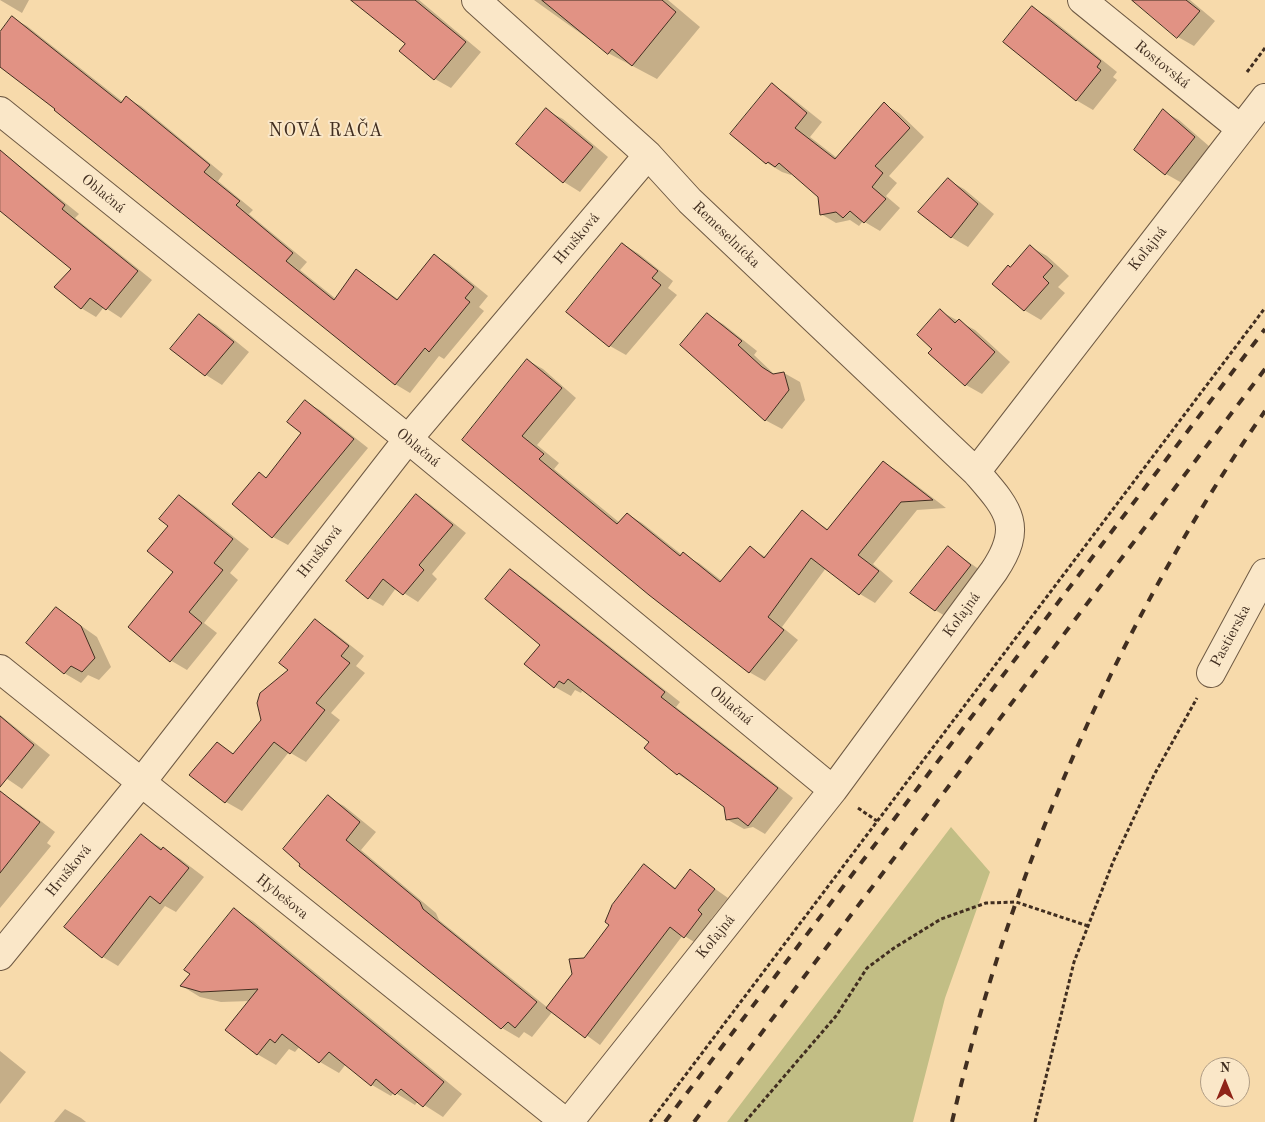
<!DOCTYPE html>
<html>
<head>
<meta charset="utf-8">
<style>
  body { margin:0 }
  #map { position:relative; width:1265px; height:1122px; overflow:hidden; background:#f7daab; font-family:"Old Standard TT",serif }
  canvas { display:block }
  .north { position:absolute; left:1200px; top:1057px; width:50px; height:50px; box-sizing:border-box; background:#fae7c8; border:1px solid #b09d85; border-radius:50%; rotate:0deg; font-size:14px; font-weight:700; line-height:20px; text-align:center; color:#412e20 }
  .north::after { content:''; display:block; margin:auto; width:18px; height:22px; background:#8f2418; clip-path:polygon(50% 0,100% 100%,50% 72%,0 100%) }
</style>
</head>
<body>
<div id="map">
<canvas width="1265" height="1122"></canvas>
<div class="north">N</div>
</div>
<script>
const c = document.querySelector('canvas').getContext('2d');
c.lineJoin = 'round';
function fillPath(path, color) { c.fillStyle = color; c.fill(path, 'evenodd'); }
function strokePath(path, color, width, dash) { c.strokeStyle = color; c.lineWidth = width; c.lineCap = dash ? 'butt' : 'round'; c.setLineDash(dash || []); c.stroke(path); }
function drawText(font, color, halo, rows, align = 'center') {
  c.font = font + ' "Old Standard TT",serif'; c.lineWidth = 4; c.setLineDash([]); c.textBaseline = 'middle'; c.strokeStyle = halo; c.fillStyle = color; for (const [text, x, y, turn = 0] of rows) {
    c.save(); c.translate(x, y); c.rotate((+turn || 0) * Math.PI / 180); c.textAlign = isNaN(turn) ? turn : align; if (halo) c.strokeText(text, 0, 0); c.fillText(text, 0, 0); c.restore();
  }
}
fillPath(new Path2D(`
  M 951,827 L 990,872 L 945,998 L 913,1122 L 727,1122 Z`), '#c2be85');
fillPath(new Path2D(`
  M 0,0 L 29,0 L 22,13 Z
  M 353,0 L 419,0 L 481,52 L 451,88 L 435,79 L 401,51 L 407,44 Z
  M 534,0 L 668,0 L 700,27 L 657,79 L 608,53 Z
  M 1133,0 L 1190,0 L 1215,21 L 1194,46 L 1178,37 Z
  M 1033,8 L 1049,17 L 1117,72 L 1113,77 L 1117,80 L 1093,110 L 1076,100 Z
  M 12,18 L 27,26 L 123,102 L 126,98 L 141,106 L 223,174 L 218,181 L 253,210 L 249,214 L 307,262 L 300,270 L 336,299 L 357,270 L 399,300 L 434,256 L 449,264 L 488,296 L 479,307 L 484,311 L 444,359 L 439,356 L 410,393 L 395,384 L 57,108 L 0,65 L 0,34 Z
  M 772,85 L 787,94 L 822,122 L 810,137 L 837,158 L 884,104 L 899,113 L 924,137 L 889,176 L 897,183 L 886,196 L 900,208 L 880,231 L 863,221 L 859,226 L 850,220 L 836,223 L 821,214 L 820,196 L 792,173 L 791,175 L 782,172 L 767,163 Z
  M 546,110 L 563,119 L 608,157 L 580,192 L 564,182 L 518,144 Z
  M 1163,111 L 1179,120 L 1210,147 L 1182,183 L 1166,174 L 1136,150 Z
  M 0,150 L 79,214 L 75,218 L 152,280 L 121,318 L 104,307 L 96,317 L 81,308 L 72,269 L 0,210 Z
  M 948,180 L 964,189 L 994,214 L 968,247 L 951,237 Z
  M 623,244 L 639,254 L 673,281 L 668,288 L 677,295 L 626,355 L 610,346 L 568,312 Z
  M 1031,247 L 1047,256 L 1069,276 L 1058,287 L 1065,293 L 1041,320 L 1024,310 L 1010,268 Z
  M 940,311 L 975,330 L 1010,362 L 982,394 L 966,385 L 934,349 Z
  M 707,315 L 723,324 L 757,351 L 754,355 L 775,375 L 784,373 L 800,382 L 805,400 L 782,429 L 765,420 Z
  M 200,316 L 216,325 L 249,352 L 222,385 L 206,375 L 172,348 Z
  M 527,360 L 543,369 L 576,398 L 537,445 L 559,463 L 554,469 L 620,523 L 627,514 L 642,523 L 682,555 L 699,563 L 722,581 L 750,548 L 766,557 L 802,512 L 829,530 L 884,463 L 899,472 L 946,508 L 917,510 L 873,564 L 893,581 L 875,603 L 860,594 L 826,568 L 782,627 L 798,640 L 765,681 L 749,672 L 464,440 Z
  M 305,402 L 320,410 L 368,448 L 288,545 L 273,537 L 234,504 L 259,474 L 267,478 L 303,433 Z
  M 179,496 L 195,506 L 249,549 L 230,573 L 238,580 L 204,623 L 217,633 L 187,670 L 170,660 L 175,572 L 169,525 Z
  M 416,496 L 430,504 L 466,533 L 432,574 L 437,579 L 418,602 L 396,588 L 383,606 L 369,598 Z
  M 949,548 L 987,575 L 952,620 L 935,610 Z
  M 510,571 L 526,580 L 680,702 L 676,707 L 793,798 L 765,834 L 753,827 L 744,829 L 728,820 L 726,806 L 678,774 L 646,748 L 650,742 L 583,689 L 581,693 L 575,690 L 571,696 L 555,687 L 541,645 Z
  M 56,608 L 97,637 L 111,667 L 99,680 L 88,675 L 81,683 L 64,673 Z
  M 315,621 L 331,630 L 364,656 L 356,666 L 365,673 L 331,713 L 340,720 L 306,762 L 289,752 L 242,811 L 226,802 L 217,744 L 234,754 L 262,721 Z
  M 0,715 L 50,755 L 22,789 L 0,774 Z
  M 4,795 L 20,805 L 55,832 L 47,843 L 51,846 L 0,908 L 0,800 Z
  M 328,797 L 344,806 L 376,832 L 361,850 L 436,913 L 439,920 L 548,1008 L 611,925 L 644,866 L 677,889 L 690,871 L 728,898 L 711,919 L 715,923 L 699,945 L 683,935 L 600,1045 L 553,1011 L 532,1037 L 524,1032 L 519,1038 L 502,1028 L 301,866 Z
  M 141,836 L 179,858 L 204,877 L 176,912 L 165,906 L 118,966 L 103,957 Z
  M 234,910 L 253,921 L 462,1094 L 443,1117 L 418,1101 L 415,1105 L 394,1092 L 391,1096 L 372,1085 L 346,1064 L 339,1073 L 320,1062 L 300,1046 L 295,1052 L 289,1049 L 276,1065 L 257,1054 L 250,1001 L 221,1002 L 200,997 L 182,986 Z
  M 0,1051 L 26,1072 L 0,1104 Z
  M 65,1109 L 81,1118 L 86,1122 L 54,1122 Z`), '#0003');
const building = new Path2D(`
  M 351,0 L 415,0 L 466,42 L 434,80 L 399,51 L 405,44 Z
  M 542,0 L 662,0 L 676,12 L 632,66 L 612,49 L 608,54 Z
  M 1132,0 L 1186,0 L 1200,11 L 1177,38 Z
  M 1032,6 L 1101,61 L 1097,67 L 1101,70 L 1076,101 L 1003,42 Z
  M 12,16 L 121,103 L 126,96 L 210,165 L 204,172 L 240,201 L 236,205 L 293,253 L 286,261 L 334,300 L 356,269 L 397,300 L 434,254 L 474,287 L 465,298 L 470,302 L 429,352 L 425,348 L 395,385 L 54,110 L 55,109 L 0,67 L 0,32 Z
  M 772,83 L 807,113 L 795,128 L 835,159 L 884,102 L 910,128 L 875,166 L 883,173 L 872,187 L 886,199 L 864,223 L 850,211 L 843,218 L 836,212 L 820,215 L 818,197 L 779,163 L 775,167 L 768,162 L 766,164 L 730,134 Z
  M 546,108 L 593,147 L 563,183 L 516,144 Z
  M 1163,109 L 1195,137 L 1165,175 L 1134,150 Z
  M 0,150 L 65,205 L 62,209 L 138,271 L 106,310 L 90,298 L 81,309 L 54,287 L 71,269 L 0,211 Z
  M 948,178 L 978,204 L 951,238 L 918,212 Z
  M 622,243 L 658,271 L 652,278 L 661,285 L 609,347 L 566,312 Z
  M 1030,245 L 1053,266 L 1043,277 L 1049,283 L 1024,311 L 992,284 L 1008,265 L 1010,267 Z
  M 940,309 L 955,323 L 959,319 L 995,352 L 965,386 L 928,353 L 932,349 L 917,335 Z
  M 707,313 L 742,341 L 738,345 L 762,367 L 773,374 L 784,372 L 789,390 L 765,421 L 680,345 Z
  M 199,314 L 234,342 L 205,376 L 170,349 Z
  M 527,359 L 562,388 L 522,436 L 544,454 L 539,459 L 617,524 L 627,513 L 680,556 L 683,552 L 720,582 L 750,546 L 764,558 L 802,510 L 827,530 L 883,461 L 933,500 L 901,502 L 858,555 L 879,571 L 859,595 L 811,558 L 768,617 L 784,630 L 749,673 L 649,595 L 462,440 Z
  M 305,400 L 354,439 L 272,538 L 232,504 L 259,472 L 266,478 L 301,433 L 287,422 Z
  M 416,494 L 453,525 L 419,565 L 424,570 L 403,595 L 383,579 L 368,599 L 346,581 Z
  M 179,495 L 233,539 L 214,563 L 223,570 L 189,612 L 202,623 L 170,662 L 128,627 L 173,572 L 147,551 L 168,526 L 159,519 Z
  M 948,546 L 971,565 L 935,611 L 910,593 Z
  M 510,569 L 665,692 L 661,697 L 778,788 L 748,826 L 738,818 L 726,820 L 724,807 L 679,773 L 677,775 L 644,748 L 649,742 L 568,679 L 564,684 L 559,681 L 554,688 L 524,664 L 540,645 L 485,599 Z
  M 56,607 L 81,626 L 95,658 L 82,672 L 71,666 L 64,674 L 26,643 Z
  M 315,619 L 349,646 L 341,656 L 350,663 L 316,703 L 325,710 L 290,754 L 274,742 L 225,803 L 189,775 L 217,742 L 233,754 L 261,720 L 257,703 L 260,693 L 288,670 L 279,663 Z
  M 0,716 L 34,745 L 0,787 Z
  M 0,791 L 40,822 L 0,873 Z
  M 328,795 L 360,822 L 346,840 L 420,902 L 423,909 L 537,1002 L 515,1028 L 508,1022 L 501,1029 L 299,866 L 300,864 L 283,849 Z
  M 141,834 L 161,850 L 163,847 L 189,868 L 160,904 L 150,896 L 102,958 L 64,927 Z
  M 644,864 L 675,889 L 690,869 L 715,889 L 698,910 L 702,914 L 684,938 L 670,927 L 585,1038 L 546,1008 L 572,974 L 569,959 L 584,958 L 609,925 L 605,922 L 612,905 Z
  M 234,908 L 444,1082 L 423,1107 L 401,1089 L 395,1095 L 376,1079 L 371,1086 L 329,1052 L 319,1063 L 282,1034 L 275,1043 L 270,1039 L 257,1055 L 225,1030 L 258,989 L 201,992 L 180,986 L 190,974 L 184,970 Z`);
fillPath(building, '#e19284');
strokePath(building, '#412e20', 1);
const minor = new Path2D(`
  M 476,0 L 648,155 L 690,201 L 976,472 C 1007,508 1025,525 994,571 L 833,790 L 569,1122
  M 1082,0 L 1241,129
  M 0,111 L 408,439 L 833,790
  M 976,472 L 1265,98
  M 0,669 L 565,1122
  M 1211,673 L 1265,573
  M 0,956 L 140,784 L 408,439 L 648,155`);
strokePath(minor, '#6e5943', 30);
strokePath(new Path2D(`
  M 1247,72 L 1265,48
  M 858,808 L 877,821
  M 650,1122 L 1265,308
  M 745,1122 L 836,1016 L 867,968 L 894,948 L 941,919 L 986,903 L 1016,902 L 1088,926
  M 1035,1122 L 1074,962 L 1113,862 L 1154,775 L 1197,698`), '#412e20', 3, [4, 2.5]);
strokePath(minor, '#fae7c8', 28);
strokePath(new Path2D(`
  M 665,1122 L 1265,329
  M 694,1122 L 1265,369
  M 952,1122 C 1011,870 1117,624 1265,411`), '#412e20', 4, [9, 9]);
drawText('15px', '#412e20', '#fae7c8', [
  ["Rostovská",1162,65,39],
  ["Oblačná",103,194,39],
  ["Remeselnícka",726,235,44],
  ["Hrušková",577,239,-50],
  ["Koľajná",1148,249,-52],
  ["Oblačná",418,448,39],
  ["Hrušková",320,552,-52],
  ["Koľajná",962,615,-54],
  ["Pastierska",1231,636,-62],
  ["Oblačná",731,706,40],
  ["Hrušková",69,871,-51],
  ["Hybešova",282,897,39],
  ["Koľajná",716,937,-51]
]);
c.letterSpacing = '1px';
drawText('18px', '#412e20', '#fae7c8', [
  ["NOVÁ RAČA",326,131]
]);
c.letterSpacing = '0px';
</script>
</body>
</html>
